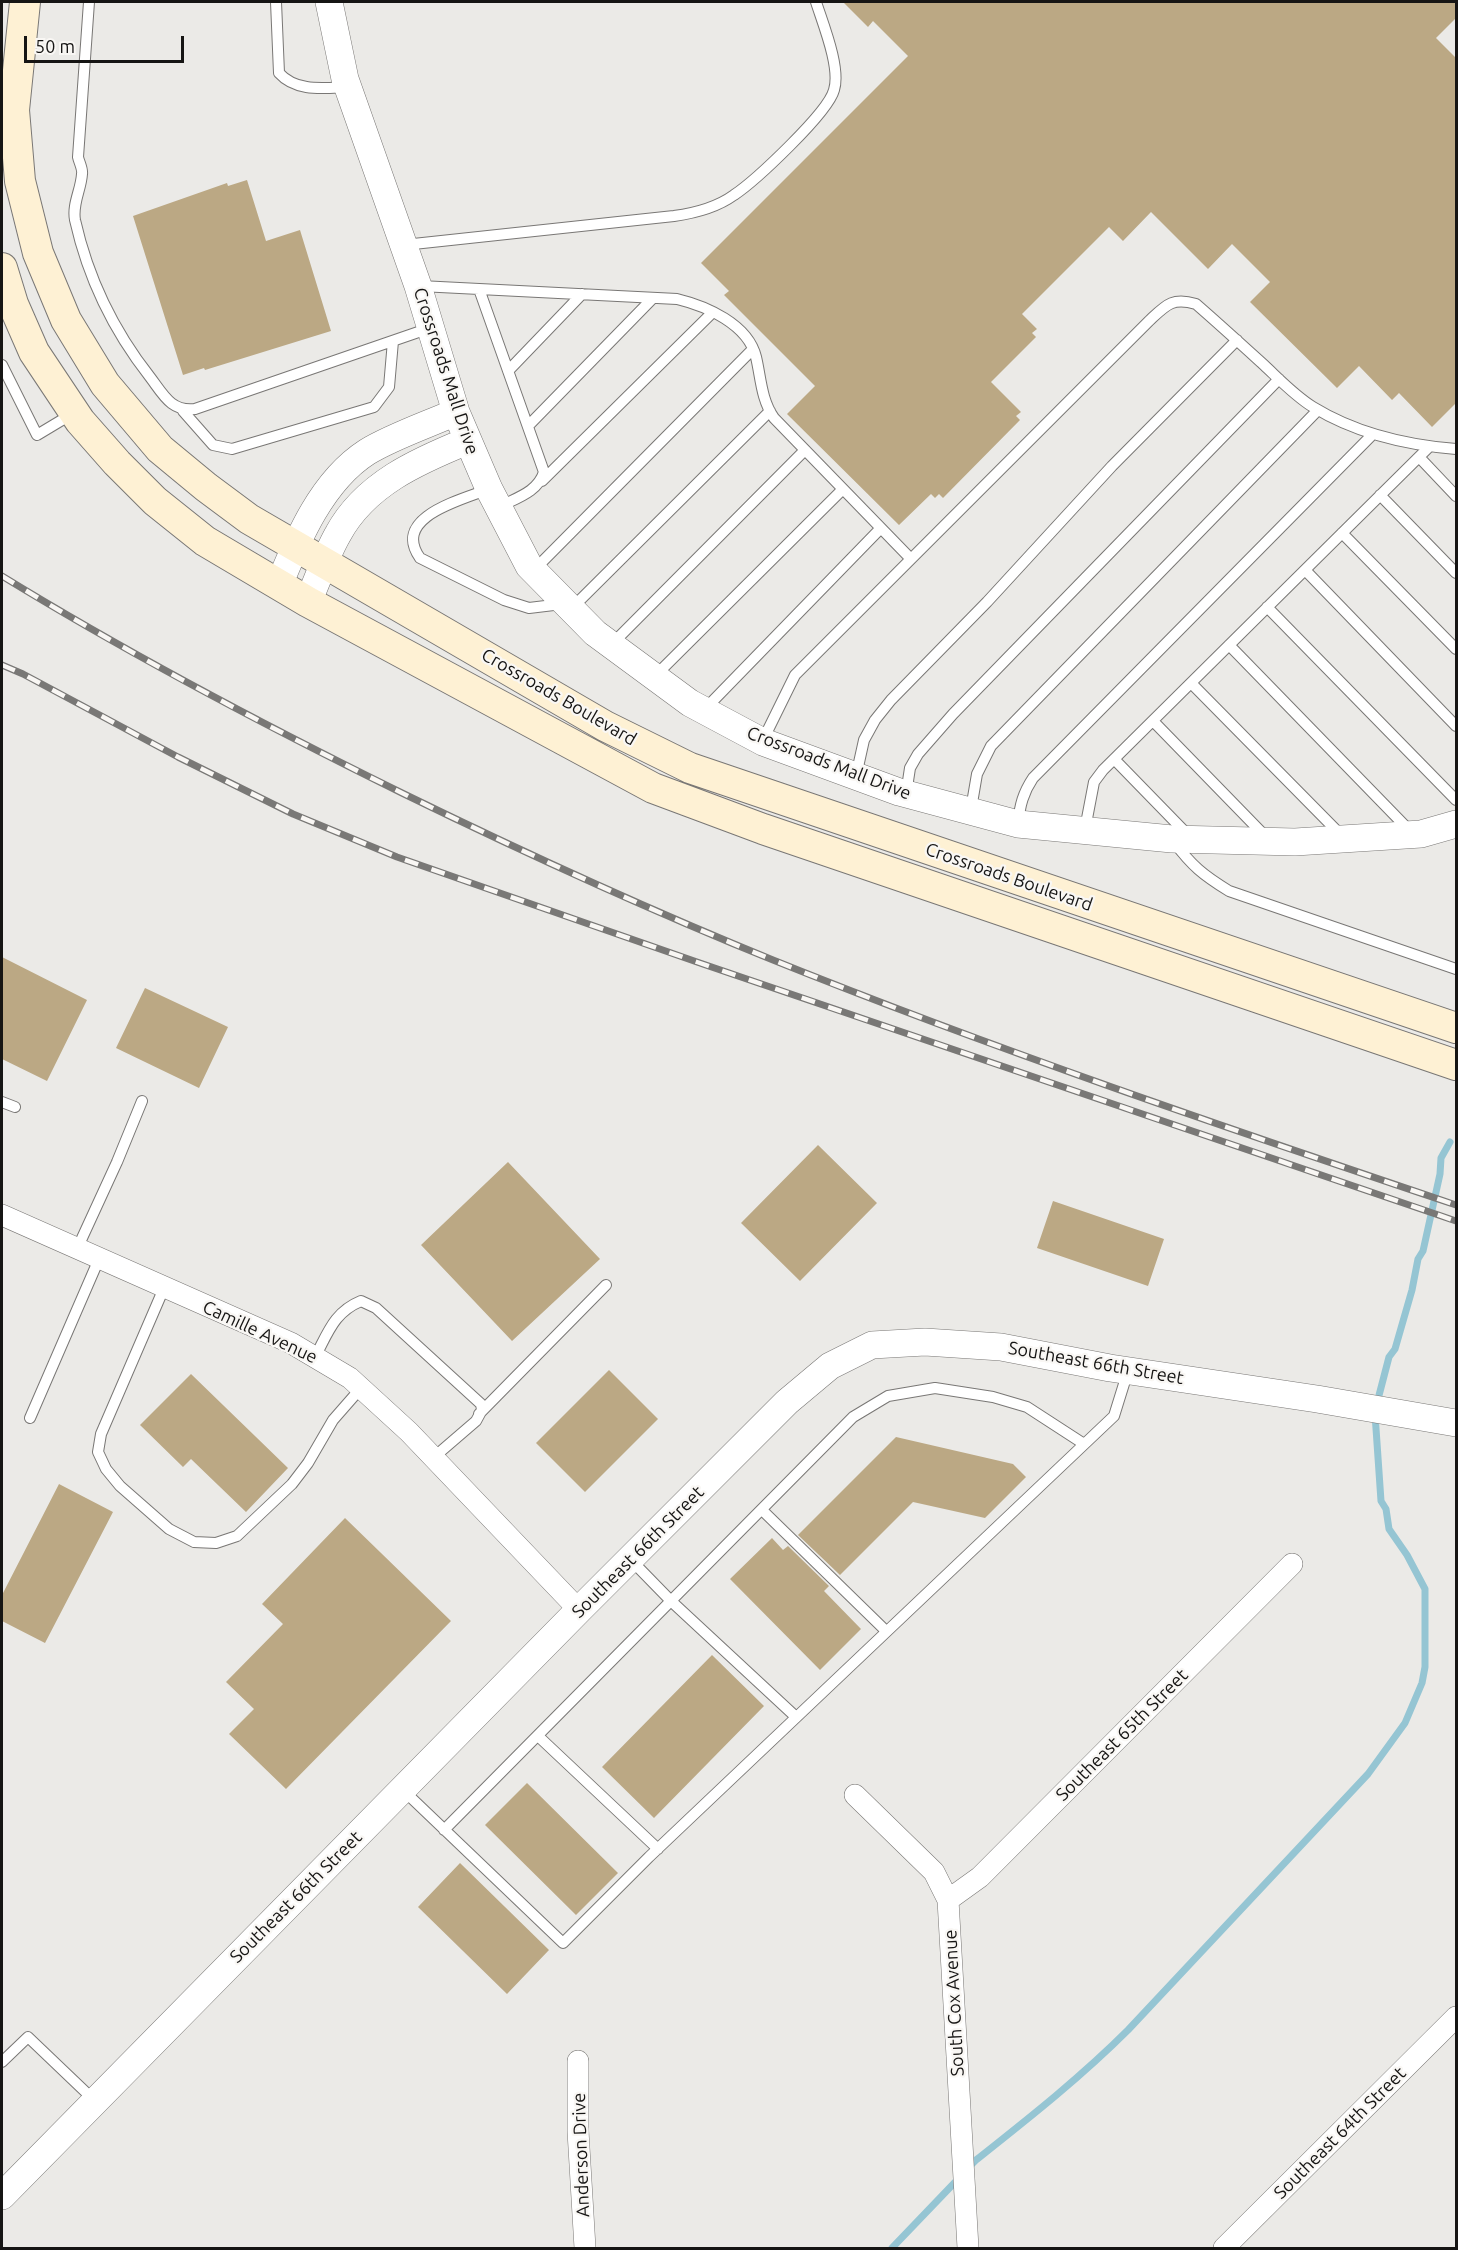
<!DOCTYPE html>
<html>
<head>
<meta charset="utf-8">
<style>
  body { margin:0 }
  #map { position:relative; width:1458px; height:2250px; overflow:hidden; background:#ebeae7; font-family:Ubuntu,sans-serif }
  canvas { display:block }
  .frame { position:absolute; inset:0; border:3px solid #161514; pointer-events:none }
  .scale { position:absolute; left:24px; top:36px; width:160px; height:27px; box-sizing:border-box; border:3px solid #161514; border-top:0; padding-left:8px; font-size:18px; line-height:21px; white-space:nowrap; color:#161514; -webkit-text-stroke:4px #f9f7f4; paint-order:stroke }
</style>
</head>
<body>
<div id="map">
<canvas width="1458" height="2250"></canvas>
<div class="frame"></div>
<div class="scale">50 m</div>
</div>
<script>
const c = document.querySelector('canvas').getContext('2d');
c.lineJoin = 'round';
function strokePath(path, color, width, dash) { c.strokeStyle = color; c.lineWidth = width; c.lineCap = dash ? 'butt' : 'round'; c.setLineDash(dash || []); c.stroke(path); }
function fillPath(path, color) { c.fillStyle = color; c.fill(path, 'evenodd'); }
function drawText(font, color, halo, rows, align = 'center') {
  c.font = font + ' Ubuntu,sans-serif'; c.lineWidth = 4.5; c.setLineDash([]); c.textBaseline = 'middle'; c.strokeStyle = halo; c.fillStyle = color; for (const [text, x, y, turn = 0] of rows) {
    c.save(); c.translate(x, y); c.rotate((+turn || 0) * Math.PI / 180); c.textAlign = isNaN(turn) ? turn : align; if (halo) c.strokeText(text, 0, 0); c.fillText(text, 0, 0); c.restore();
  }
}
strokePath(new Path2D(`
  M 1377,1403 L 1389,1357 L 1395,1349 L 1412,1290 L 1418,1259 L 1423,1251 L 1440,1174 L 1441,1158 L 1450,1142
  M 967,2169 L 976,2160 C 1029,2118 1081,2077 1128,2030 L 1368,1774 L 1405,1723 L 1422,1683 L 1425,1667 L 1425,1589 L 1407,1555 L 1389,1529 L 1386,1509 L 1381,1501 L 1375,1414
  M 892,2248 L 960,2177`), '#95c5d3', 7);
fillPath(new Path2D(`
  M 843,2 L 1456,2 L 1456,18 L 1436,38 L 1456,58 L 1456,403 L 1432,427 L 1399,393 L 1392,400 L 1359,366 L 1337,388 L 1250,302 L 1270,282 L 1232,244 L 1208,269 L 1151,212 L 1123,241 L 1109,227 L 1022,314 L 1037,329 L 1032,333 L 1036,337 L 991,382 L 1021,412 L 1016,416 L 1020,420 L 943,498 L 939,494 L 935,498 L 931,494 L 899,525 L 787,414 L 815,386 L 724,295 L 729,291 L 701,263 L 908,56 L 873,21 L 868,27 Z
  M 247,180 L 266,241 L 300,230 L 331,331 L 205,370 L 204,368 L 183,375 L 133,216 L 227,183 L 228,186 Z
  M 2,957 L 87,1000 L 47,1081 L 2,1059 Z
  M 145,988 L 228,1027 L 199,1088 L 116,1048 Z
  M 818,1145 L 877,1203 L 800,1281 L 741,1223 Z
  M 508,1162 L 600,1259 L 512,1341 L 421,1245 Z
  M 1053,1201 L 1164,1239 L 1148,1286 L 1037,1248 Z
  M 609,1370 L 658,1419 L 585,1492 L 536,1443 Z
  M 191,1374 L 288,1468 L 246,1512 L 191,1459 L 183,1467 L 140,1425 Z
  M 896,1437 L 1013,1464 L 1026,1477 L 985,1518 L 913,1502 L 840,1575 L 798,1535 Z
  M 59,1484 L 113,1512 L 45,1643 L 2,1621 L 2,1595 Z
  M 345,1518 L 451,1621 L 286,1789 L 229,1734 L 254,1709 L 226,1682 L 283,1624 L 262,1604 Z
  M 772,1538 L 783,1550 L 788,1546 L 829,1586 L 824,1591 L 861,1629 L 820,1670 L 730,1579 Z
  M 712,1655 L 764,1706 L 654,1818 L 602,1767 Z
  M 527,1783 L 618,1873 L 576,1915 L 485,1825 Z
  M 460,1863 L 549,1950 L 507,1994 L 418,1907 Z`), '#bba884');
const service = new Path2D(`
  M 89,2 L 78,157 C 79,162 83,169 82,174 C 81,190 72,204 75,220 C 88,278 113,330 150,377 C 163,394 171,412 195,409 L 430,328
  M 276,2 L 279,73 C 296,92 323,88 346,87
  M 404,245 L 674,216 C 696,213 716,208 734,195 C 755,181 828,113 834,90 C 841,68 823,24 816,2
  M 420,286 L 677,299 C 706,306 748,324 756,357 C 761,378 761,399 774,418 L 911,559
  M 479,289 L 544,472 C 538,492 516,498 499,507
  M 2,365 L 37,435 L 72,414
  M 508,371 L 582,294
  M 183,411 L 213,445 L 232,449 L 374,407 L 389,387 L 393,341
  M 528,426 L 653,298
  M 1419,457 L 1456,496
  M 542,481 L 713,312
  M 489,489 C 461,500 391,517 420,558 L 504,600 L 529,608 L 562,604
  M 1380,495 L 1456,573
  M 1342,533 L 1456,649
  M 534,570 L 753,349
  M 1305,570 L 1456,726
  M 1267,607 L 1456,800
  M 571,609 L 770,411
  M 611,645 L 805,450
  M 1229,645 L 1411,832
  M 655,676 L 843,489
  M 1191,683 L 1342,836
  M 705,709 L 881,528
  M 1153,721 L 1266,837
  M 763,740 L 795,675 L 1149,321 C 1166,305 1172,297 1196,304 C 1219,324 1242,345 1264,365 C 1280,380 1295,396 1313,407 C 1357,434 1406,445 1456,449
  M 1114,759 L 1188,835
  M 856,776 L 864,740 L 875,720 L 891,700 L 987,602 L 1112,466 L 1237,340
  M 906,794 L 910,768 L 918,754 L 953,714 L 1279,379
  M 971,809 L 977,774 L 991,746 L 1318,410
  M 1018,823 C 1020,805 1023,793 1033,778 L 1372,435
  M 1085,829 L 1094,782 L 1103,770 L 1429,447
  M 1174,842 C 1192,866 1203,875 1229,891 L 1456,969
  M 2,1102 L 15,1107
  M 77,1249 L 117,1162 L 142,1101
  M 164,1288 L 101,1434 L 98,1452 L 106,1469 L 120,1486 L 169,1529 L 194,1542 L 216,1543 L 237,1536 L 292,1484 L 308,1463 L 333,1420 L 361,1388
  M 315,1357 C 328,1333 334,1312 361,1301 L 376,1308 L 481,1404 L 482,1410 L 476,1421 L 433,1458
  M 479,1414 L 606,1285
  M 30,1418 L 99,1259
  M 762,1510 L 886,1631
  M 631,1560 L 671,1601 L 796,1717
  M 538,1736 L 658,1849
  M 403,1790 L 563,1943 L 649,1857 L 1114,1416 L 1128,1371
  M 444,1830 L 853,1417 L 888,1396 L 935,1388 L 993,1397 L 1027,1407 L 1084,1444
  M 2,2062 L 28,2037 L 95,2101`);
const minor = new Path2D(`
  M 2,1215 L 291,1343 L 350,1378 L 409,1432 L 579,1610
  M 855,1795 L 934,1872 L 948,1900 L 968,2248
  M 948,1900 L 980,1877 L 1292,1564
  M 578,2061 L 578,2131 L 585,2248
  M 1224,2248 L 1456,2017`);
const tertiary = new Path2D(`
  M 329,2 L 345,79 L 418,286 L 456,412 L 489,489 L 529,566 L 595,633 L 690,703 L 763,742 L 899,792 L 1018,824 L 1172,839 L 1295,842 L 1421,834 L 1456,824
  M 279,585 C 298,538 322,481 367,452 C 391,437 429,424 456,412
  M 308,602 C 318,579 326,555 338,534 C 365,484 418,461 467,441
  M 2,2196 L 579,1610 L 787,1402 L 830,1366 L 872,1345 L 925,1342 L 1001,1347 L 1110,1368 L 1317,1399 L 1456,1423`);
const secondary = new Path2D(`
  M 25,2 L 14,110 L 20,181 L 38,253 L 66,320 L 105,384 L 160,449 L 206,487 L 249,519 L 605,726 L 690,768 L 1456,1028
  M 2,268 L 13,304 L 34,352 L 80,421 L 117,463 L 155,501 L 205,541 L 308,602 L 653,788 L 763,829 L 1456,1065`);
strokePath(service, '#797775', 12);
strokePath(minor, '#797775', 22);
strokePath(tertiary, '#797775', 28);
strokePath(secondary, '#797775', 32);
strokePath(service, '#fff', 10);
strokePath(minor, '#fff', 21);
strokePath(tertiary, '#fff', 27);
strokePath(secondary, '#fef1d4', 30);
const rail = new Path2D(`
  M 2,576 C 131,655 266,726 402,793 C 523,852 647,909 773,960 C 997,1050 1227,1128 1456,1205
  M 2,665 L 23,674 L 178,757 L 293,814 L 397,857 L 697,962 L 1456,1221`);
strokePath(rail, '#797876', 7);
strokePath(rail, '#f9f7f4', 4.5, [14]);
drawText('18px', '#161514', '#f9f7f4', [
  ["Crossroads Mall Drive",446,371,72],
  ["Crossroads Boulevard",559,697,30],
  ["Crossroads Mall Drive",829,763,21],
  ["Crossroads Boulevard",1009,877,19],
  ["Camille Avenue",260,1332,25],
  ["Southeast 66th Street",1096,1363,10],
  ["Southeast 66th Street",638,1552,-45],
  ["Southeast 65th Street",1122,1735,-45],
  ["Southeast 66th Street",296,1897,-45],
  ["South Cox Avenue",954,2003,-93],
  ["Southeast 64th Street",1340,2133,-45],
  ["Anderson Drive",581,2155,-92]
]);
</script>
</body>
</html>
